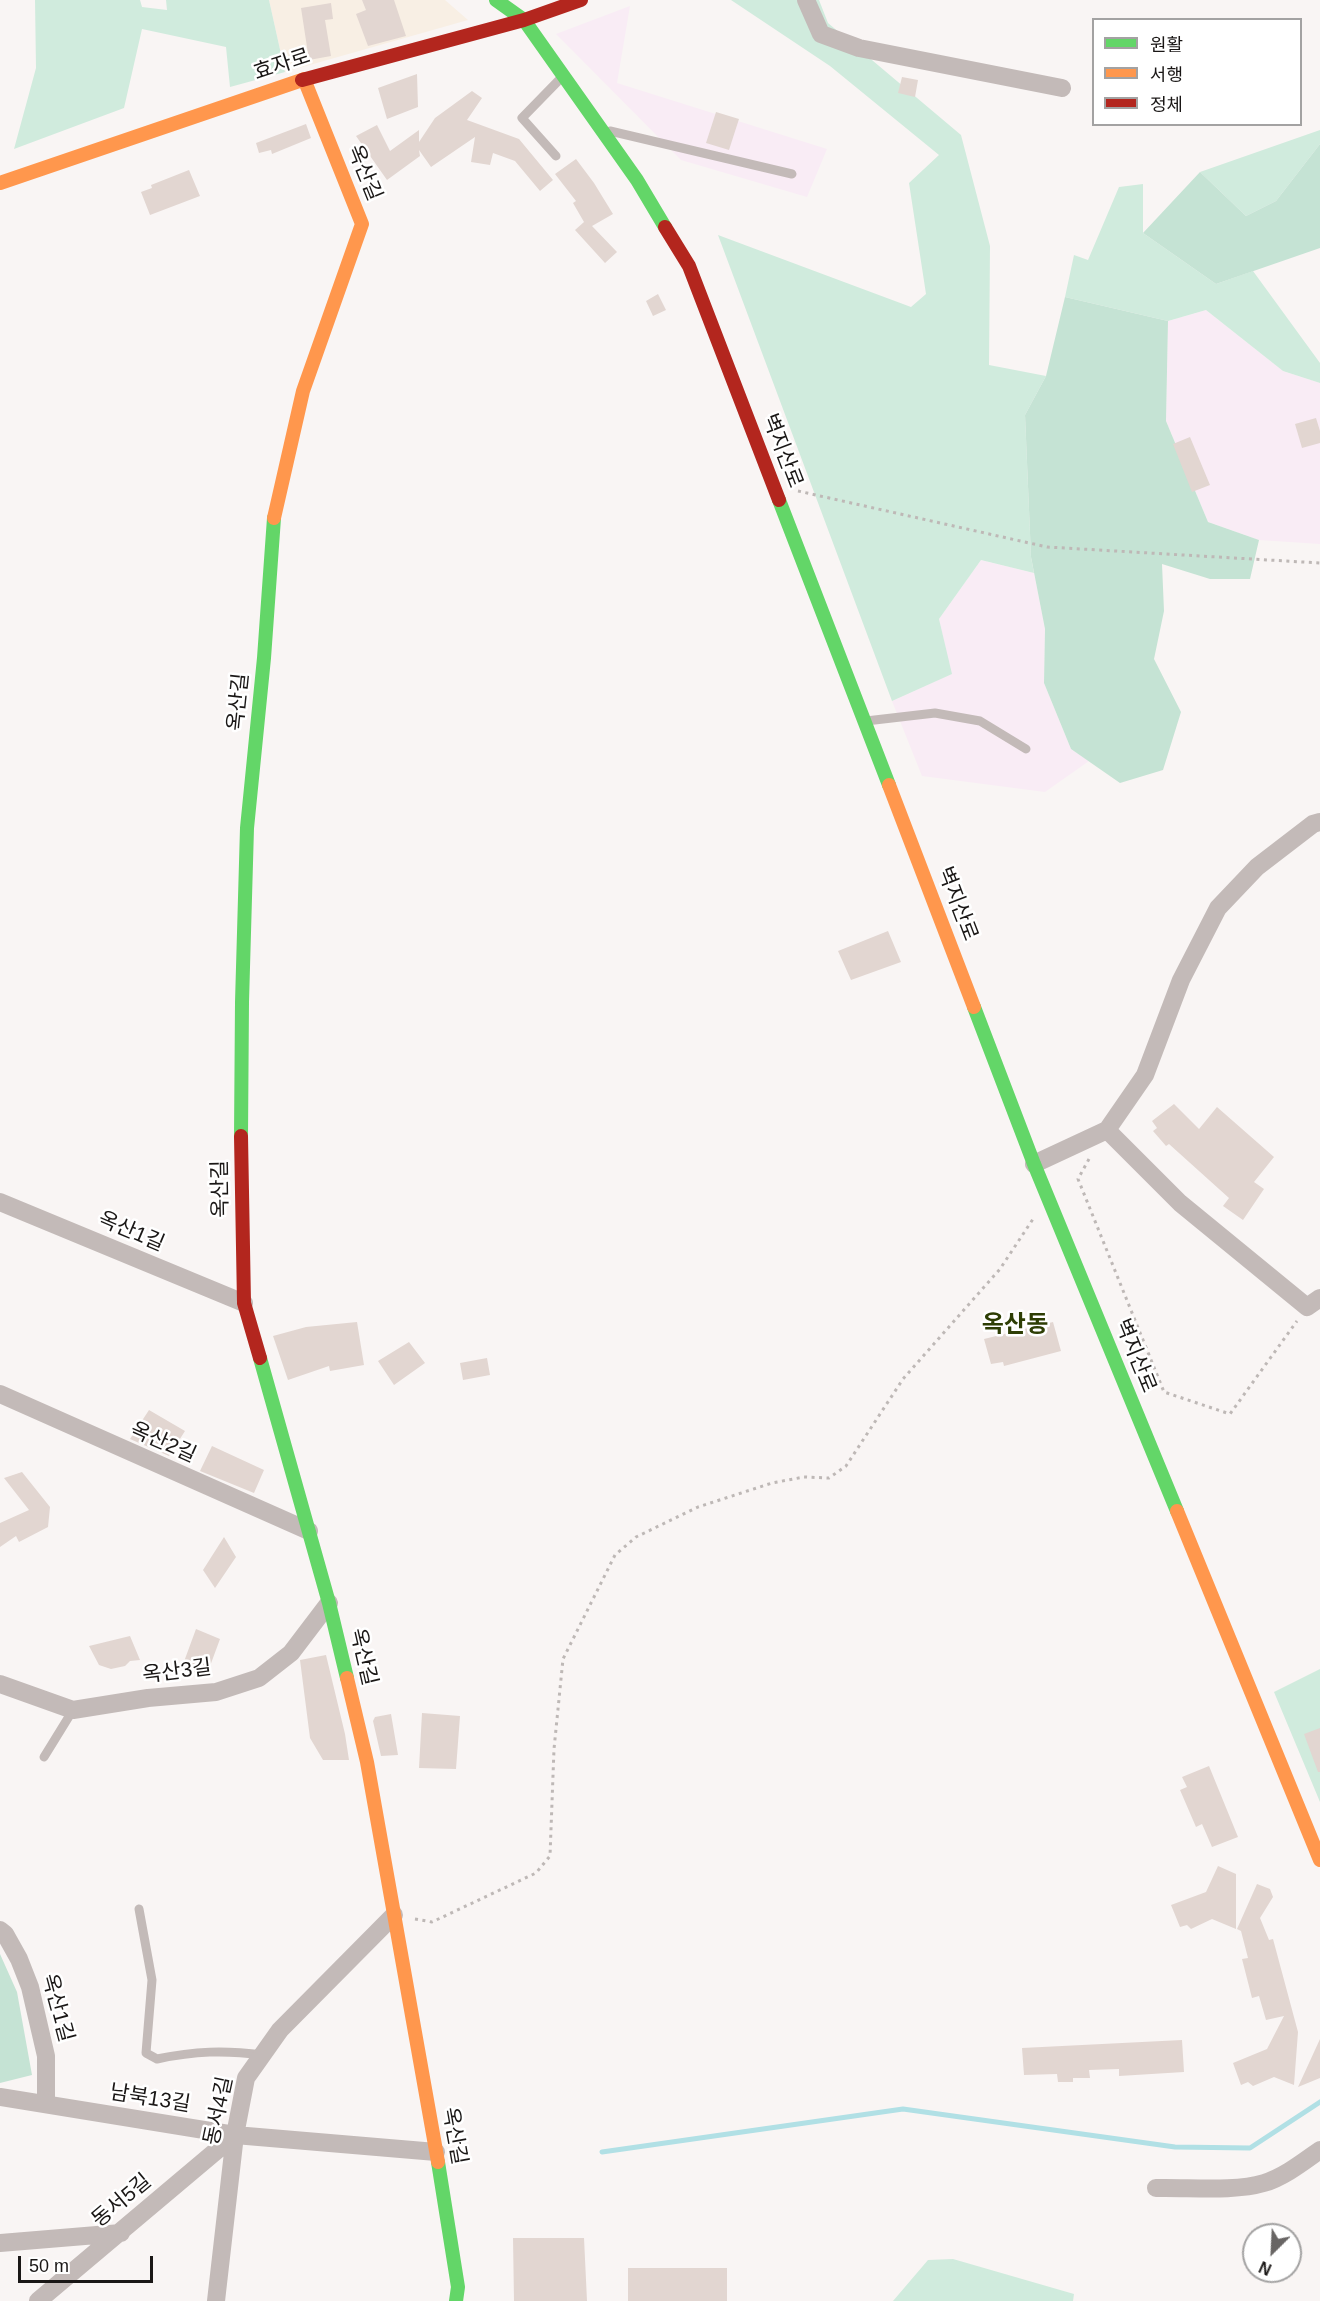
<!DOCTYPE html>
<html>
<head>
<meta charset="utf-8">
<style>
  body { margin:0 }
  #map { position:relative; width:1320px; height:2301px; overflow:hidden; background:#f9f5f4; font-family:Helvetica,"Noto Sans KR",sans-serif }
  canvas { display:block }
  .legend { position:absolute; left:1092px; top:18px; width:210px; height:108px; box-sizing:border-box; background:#fff; border:2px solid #a3a2a2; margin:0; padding:8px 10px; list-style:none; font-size:18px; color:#1a1716 }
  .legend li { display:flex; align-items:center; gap:12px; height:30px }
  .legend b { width:30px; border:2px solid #a3a2a2 }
  .north { position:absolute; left:1242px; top:2223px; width:60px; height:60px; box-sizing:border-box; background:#fff; border:2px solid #a3a2a2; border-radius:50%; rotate:204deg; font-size:16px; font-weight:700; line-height:24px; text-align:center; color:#1a1716 }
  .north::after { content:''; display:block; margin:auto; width:21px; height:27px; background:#686564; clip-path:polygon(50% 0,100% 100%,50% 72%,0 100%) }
  .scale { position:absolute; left:18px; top:2256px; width:135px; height:27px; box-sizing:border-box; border:3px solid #1a1716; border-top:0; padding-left:8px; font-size:18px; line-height:21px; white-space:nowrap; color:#1a1716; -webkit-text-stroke:4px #fff; paint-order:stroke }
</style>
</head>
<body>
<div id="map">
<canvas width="1320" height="2301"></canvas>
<ul class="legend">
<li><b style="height:8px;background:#63d668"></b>원활</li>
<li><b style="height:8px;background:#ff974d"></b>서행</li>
<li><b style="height:8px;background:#b3261e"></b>정체</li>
</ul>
<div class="north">N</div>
<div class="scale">50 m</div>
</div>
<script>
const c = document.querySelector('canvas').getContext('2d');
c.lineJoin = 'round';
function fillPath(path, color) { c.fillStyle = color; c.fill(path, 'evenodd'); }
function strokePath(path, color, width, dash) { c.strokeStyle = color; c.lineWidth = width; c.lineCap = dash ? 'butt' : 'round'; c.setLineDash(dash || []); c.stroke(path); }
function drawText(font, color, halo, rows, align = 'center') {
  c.font = font + ' Helvetica,"Noto Sans KR",sans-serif'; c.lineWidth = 5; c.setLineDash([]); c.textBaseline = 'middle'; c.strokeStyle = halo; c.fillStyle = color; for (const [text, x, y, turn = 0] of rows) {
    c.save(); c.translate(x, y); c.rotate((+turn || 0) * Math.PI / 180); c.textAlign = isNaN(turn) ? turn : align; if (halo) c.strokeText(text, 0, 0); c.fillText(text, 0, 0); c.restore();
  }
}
fillPath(new Path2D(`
  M 269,0 L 445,0 L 468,20 L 285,72 Z`), '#f8efe4');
fillPath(new Path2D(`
  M 630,6 L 617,83 L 827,149 L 807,197 L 681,160 L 556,34 Z
  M 1206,310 L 1283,371 L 1320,383 L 1320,544 L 1259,540 L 1208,522 L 1166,421 L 1168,321 Z
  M 981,560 L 1034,573 L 1045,629 L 1044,683 L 1071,749 L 1089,761 L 1045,792 L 922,776 L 892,701 L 951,674 L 939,619 Z`), '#f9ecf5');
fillPath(new Path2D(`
  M 35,0 L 140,0 L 142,7 L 167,10 L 166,0 L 269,0 L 285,72 L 230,87 L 226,47 L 142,29 L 124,108 L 14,149 L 36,68 Z
  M 731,0 L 819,0 L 828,23 L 961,135 L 990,246 L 989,365 L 1046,376 L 1025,415 L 1031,557 L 1034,573 L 981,560 L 939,619 L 952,674 L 892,701 L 718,235 L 911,307 L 926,294 L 909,183 L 939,155 L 830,66 Z
  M 1320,130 L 1320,144 L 1276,201 L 1246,216 L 1200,172 Z
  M 1143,184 L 1143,233 L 1216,284 L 1253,271 L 1320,363 L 1320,383 L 1283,371 L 1206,310 L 1168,321 L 1065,297 L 1074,255 L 1088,260 L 1119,187 Z
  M 1320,1669 L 1320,1802 L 1274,1692 Z
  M 953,2259 L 1074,2294 L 1073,2301 L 893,2301 L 928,2260 Z`), '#d0ebdd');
fillPath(new Path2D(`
  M 1320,144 L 1320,248 L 1216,284 L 1143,233 L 1200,172 L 1246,216 L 1276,201 Z
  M 1065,297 L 1168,321 L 1166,421 L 1208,522 L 1259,540 L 1250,579 L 1210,579 L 1162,564 L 1164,611 L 1154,659 L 1181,712 L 1163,770 L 1120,783 L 1071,749 L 1044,683 L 1045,629 L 1031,557 L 1025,415 L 1046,376 Z
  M 0,1954 L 17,1992 L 32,2075 L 0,2083 Z`), '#c5e3d4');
strokePath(new Path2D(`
  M 602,2152 L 903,2109 L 1175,2147 L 1250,2148 L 1320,2102`), '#b1e0e5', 5);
fillPath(new Path2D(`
  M 362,0 L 394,0 L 406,36 L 368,46 L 356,14 L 366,10 Z
  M 331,3 L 333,19 L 325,20 L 331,56 L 309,60 L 301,8 Z
  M 417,74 L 418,107 L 387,119 L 378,88 Z
  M 902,77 L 918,80 L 915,97 L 898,93 Z
  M 472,91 L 482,98 L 467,120 L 519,139 L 553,180 L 540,191 L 515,161 L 493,153 L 490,165 L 471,162 L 475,137 L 431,167 L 419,150 L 420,156 L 387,180 L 356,136 L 377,125 L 390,151 L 419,130 L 419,142 L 435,118 Z
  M 716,112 L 739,119 L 729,150 L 706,143 Z
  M 306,124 L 311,138 L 272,154 L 271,150 L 259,153 L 256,143 Z
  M 576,159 L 594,183 L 613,214 L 592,226 L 617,252 L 605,263 L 575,230 L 584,222 L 573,203 L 576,201 L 555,174 Z
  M 189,170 L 200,196 L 150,215 L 141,192 L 152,188 L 151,185 Z
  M 658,294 L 666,310 L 653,316 L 646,301 Z
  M 1316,418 L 1320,431 L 1320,443 L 1302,448 L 1295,424 Z
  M 1190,437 L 1210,485 L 1192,492 L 1173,444 Z
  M 888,931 L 901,962 L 851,980 L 838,951 Z
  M 1174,1104 L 1199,1129 L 1217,1107 L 1274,1157 L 1254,1182 L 1264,1189 L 1243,1220 L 1223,1206 L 1229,1198 L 1169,1144 L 1166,1146 L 1153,1131 L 1157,1128 L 1152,1121 Z
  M 357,1322 L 364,1365 L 330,1371 L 329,1366 L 288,1380 L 273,1336 L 306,1327 Z
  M 1053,1322 L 1061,1351 L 1004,1366 L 1003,1362 L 991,1364 L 984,1339 Z
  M 409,1342 L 425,1363 L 394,1385 L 378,1361 Z
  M 487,1358 L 490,1375 L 463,1380 L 460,1363 Z
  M 149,1410 L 185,1431 L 169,1456 L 130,1439 Z
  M 212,1446 L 264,1470 L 254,1493 L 200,1471 Z
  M 22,1472 L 50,1507 L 48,1527 L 19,1542 L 16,1536 L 0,1547 L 0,1523 L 29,1510 L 4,1478 Z
  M 224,1537 L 236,1557 L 215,1588 L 203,1570 Z
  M 196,1629 L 220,1639 L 206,1677 L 182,1667 Z
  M 130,1636 L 140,1660 L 130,1661 L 125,1666 L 111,1669 L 99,1665 L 89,1646 Z
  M 326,1655 L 345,1734 L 349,1760 L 323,1760 L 310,1738 L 300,1660 Z
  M 422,1713 L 460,1716 L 456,1769 L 419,1768 Z
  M 391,1714 L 398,1755 L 381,1756 L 373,1721 L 375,1717 Z
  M 1320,1728 L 1320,1772 L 1318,1772 L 1304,1734 Z
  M 1209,1766 L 1238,1837 L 1212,1847 L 1202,1824 L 1196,1827 L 1180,1790 L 1187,1787 L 1182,1777 Z
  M 1218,1866 L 1236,1874 L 1236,1929 L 1212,1919 L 1191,1929 L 1187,1925 L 1180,1927 L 1171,1905 L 1206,1892 Z
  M 1257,1884 L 1270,1889 L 1273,1897 L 1260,1918 L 1269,1940 L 1273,1939 L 1298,2032 L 1294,2085 L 1274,2077 L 1253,2086 L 1248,2082 L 1241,2085 L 1233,2063 L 1267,2049 L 1284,2016 L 1266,2020 L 1259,1996 L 1252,1998 L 1242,1959 L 1248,1958 L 1241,1931 L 1237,1929 Z
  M 1320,2039 L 1320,2078 L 1298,2087 Z
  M 1182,2040 L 1184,2072 L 1119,2076 L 1119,2069 L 1089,2070 L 1090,2078 L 1073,2078 L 1073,2082 L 1058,2082 L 1057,2074 L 1024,2075 L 1022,2048 Z
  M 513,2238 L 584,2238 L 587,2301 L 514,2301 Z
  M 628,2268 L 727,2268 L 727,2301 L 628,2301 Z`), '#e2d6d1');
strokePath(new Path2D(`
  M 798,491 L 1047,547 L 1320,563
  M 1089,1159 L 1078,1179 L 1164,1392 L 1230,1414 L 1297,1321
  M 415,1919 L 432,1922 L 536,1873 L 550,1856 L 554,1749 L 563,1659 L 615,1555 L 636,1537 L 698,1507 L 772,1483 L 804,1477 L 829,1478 L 846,1466 L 903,1379 L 1000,1269 L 1033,1219`), '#beb8b6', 3, [3, 4.5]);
strokePath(new Path2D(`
  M 610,131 L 792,174
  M 556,156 L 522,118 L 562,77
  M 866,721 L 935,713 L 980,721 L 1026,749
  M 44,1757 L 73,1710
  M 139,1909 L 152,1980 L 146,2053 L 157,2059 C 195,2051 224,2050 263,2055`), '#c3bab8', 9);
strokePath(new Path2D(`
  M 806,0 L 821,34 L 859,48 L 1062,88
  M 1107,1130 L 1180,1203 L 1307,1307 L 1320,1298
  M 1034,1164 L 1107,1130 L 1145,1075 L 1181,980 L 1218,908 L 1257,867 L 1313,824 L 1320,822
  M 0,1202 L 244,1303
  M 0,1394 L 309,1531
  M 0,1684 L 73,1710 L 148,1698 L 216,1692 L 259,1678 L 291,1653 L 329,1603
  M 0,1930 L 5,1934 L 19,1959 L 30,1987 L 46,2056 L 46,2104
  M 0,2097 L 235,2135 L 436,2152
  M 1156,2188 C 1188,2187 1234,2192 1264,2183 C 1284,2177 1303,2162 1320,2150
  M 0,2243 L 121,2233
  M 38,2301 L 235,2135
  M 216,2301 L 235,2135 L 246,2078 L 280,2030 L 394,1915`), '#c3bab8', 18);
strokePath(new Path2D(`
  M 496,0 L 524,20 L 637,180 L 665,227
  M 779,500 L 889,785
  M 974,1007 L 1034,1164 L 1177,1511
  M 241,1136 L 242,1002 L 247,828 L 264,658 L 274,518
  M 260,1358 L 329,1603 L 347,1678
  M 438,2162 L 458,2287 L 456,2301`), '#63d668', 14);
strokePath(new Path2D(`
  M 0,183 L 302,80
  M 274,518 L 303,391 L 362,224 L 304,79
  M 889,785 L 974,1007
  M 1177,1511 L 1320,1860
  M 347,1678 L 367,1762 L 438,2162`), '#ff974d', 14);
strokePath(new Path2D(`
  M 302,80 L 524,20 L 581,0
  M 665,227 L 689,266 L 779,500
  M 241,1136 L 244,1303 L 260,1358`), '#b3261e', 14);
drawText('21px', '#1a1716', '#fff', [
  ["효자로",282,65,-18],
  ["옥산길",364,173,68],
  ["벽지산로",782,451,69],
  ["옥산길",239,702,-84],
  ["벽지산로",957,904,69],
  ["옥산길",221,1189,-91],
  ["옥산1길",131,1232,23],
  ["벽지산로",1135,1356,68],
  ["옥산2길",163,1443,24],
  ["옥산길",363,1657,77],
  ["옥산3길",177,1672,-7],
  ["옥산1길",57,2008,75],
  ["남북13길",150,2099,9],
  ["동서4길",219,2111,-78],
  ["옥산길",454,2136,80],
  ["동서5길",122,2201,-40]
]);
drawText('bold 24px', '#2e3e05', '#fff', [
  ["옥산동",1015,1325]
]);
</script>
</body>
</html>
